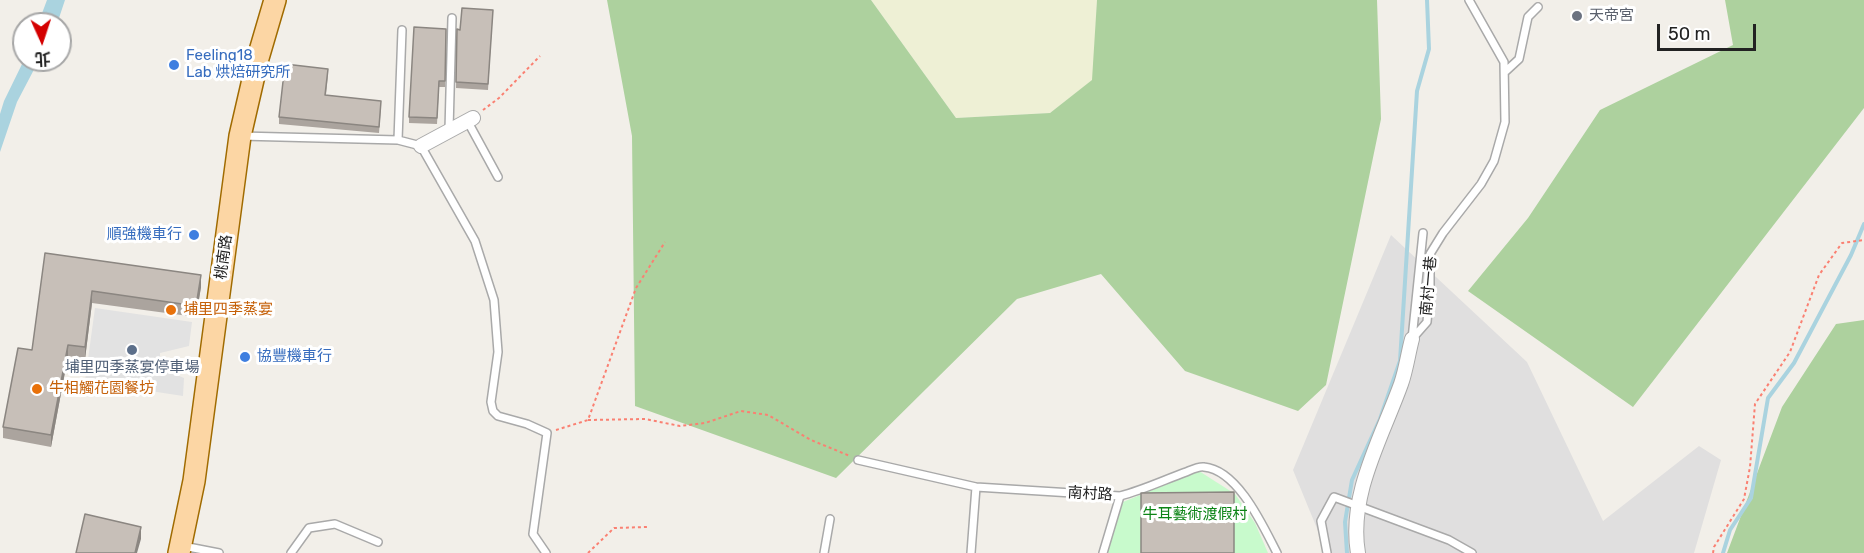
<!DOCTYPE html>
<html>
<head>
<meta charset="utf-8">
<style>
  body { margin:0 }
  #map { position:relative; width:1864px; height:553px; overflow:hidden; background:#f2efe9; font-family:Rubik,"Noto Sans TC",sans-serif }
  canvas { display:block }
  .north { position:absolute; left:12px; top:12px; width:60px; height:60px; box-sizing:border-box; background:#fff; border:2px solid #a7a7a7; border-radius:50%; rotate:177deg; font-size:16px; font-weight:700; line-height:24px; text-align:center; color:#222 }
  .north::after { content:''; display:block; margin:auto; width:21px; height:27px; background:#d40000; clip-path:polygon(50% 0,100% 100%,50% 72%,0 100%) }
  .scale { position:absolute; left:1657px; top:24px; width:99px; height:27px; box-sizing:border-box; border:3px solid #222; border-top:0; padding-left:8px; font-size:18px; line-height:21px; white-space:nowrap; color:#222; -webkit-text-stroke:4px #fff; paint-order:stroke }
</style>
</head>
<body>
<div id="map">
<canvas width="1864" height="553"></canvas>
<div class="north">北</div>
<div class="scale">50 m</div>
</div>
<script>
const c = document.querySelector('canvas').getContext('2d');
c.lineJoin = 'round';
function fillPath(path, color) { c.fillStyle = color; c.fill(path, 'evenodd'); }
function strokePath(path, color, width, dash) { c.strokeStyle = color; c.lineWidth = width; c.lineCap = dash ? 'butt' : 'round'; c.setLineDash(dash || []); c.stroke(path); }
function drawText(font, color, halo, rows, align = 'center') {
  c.font = font + ' Rubik,"Noto Sans TC",sans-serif'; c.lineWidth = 6; c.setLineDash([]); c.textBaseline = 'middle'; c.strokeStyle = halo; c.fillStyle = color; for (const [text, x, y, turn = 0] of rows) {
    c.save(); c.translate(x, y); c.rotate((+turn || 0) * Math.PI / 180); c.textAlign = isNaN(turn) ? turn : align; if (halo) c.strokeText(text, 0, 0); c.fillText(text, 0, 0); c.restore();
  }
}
fillPath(new Path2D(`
  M 1391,235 L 1527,362 L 1603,521 L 1699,446 L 1721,460 L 1694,553 L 1327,553 L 1293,470 Z`), '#e0dfdf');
fillPath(new Path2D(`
  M 871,0 L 1097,0 L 1093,80 L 1050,113 L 956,118 Z`), '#eef0d5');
fillPath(new Path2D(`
  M 607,0 L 871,0 L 956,118 L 1050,113 L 1092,80 L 1097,0 L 1377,0 L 1381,119 L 1326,385 L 1298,411 L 1185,371 L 1101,274 L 1017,299 L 836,478 L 635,406 L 632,136 Z
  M 1725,0 L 1864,0 L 1864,108 L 1633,407 L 1468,291 L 1528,218 L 1600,110 L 1733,45 Z
  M 1864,320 L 1864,553 L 1727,553 L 1782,407 L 1836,324 Z`), '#add19e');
fillPath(new Path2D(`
  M 1199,471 L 1235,494 L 1255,523 L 1268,553 L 1107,553 L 1123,502 Z`), '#c8facc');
fillPath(new Path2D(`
  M 95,308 L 192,322 L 189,346 L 160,353 L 160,368 L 184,378 L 183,396 L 85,381 Z`), '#e2e2e2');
fillPath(new Path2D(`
  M 47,0 L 65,0 L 57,24 L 38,24 Z
  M 24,60 L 39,60 L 17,102 L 0,152 L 0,114 L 4,101 Z`), '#aad3df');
strokePath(new Path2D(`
  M 1347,553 L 1345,522 L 1352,480 L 1380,419 L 1400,361 L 1417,91 L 1429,49 L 1427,0
  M 1723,553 L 1730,530 L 1751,498 L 1768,398 L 1794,363 L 1851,255 L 1864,224`), '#aad3df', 4);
const service = new Path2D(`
  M 1506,71 L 1519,59 L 1528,17 L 1538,7
  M 468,122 L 498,177
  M 449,130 L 452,18
  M 241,136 L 398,140 L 421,146 L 475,241 L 494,300 L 498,352 L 491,402 L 493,411 L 498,416 L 527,424 L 547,433 L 533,534 L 546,553
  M 398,140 L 402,30
  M 1412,339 L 1427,322 L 1430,286 L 1430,254 L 1443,233 L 1481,184 L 1494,161 L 1505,122 L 1504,62 L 1469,0
  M 1412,339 L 1423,233
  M 858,460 L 976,487 L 1120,496 C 1143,490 1164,480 1186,472 C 1191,470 1199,466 1204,467 C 1238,470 1263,526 1277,553
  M 183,546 L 219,553
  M 291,553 L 309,528 L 335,524 L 378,542
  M 824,553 L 830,519
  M 971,553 L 976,487
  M 1103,553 L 1120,496
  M 1327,553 L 1321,521 L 1334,497 L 1449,540 L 1472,553`);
const minor = new Path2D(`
  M 421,146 L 473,118
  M 1358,553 C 1348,495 1382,437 1401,384 C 1406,370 1408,354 1412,339`);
const primary = new Path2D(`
  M 179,553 L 194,481 L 240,136 L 258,58 L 275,0`);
strokePath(service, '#a9a9a9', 10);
strokePath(minor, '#a9a9a9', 16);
strokePath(primary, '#a06b00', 24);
strokePath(new Path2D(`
  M 483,110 L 499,98 L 540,56
  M 588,420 L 645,419 L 680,426 L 705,423 L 741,411 L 768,415 L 811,440 L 850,456
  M 556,430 L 588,420 L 636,288 L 665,242
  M 588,553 L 614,528 L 647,527
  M 1713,553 L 1714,547 L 1744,499 L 1750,467 L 1755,404 L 1790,352 L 1819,275 L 1842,243 L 1864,240`), '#fa8072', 2, [3, 3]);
strokePath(service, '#fff', 7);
strokePath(minor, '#fff', 14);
strokePath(primary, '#fcd6a4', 21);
fillPath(new Path2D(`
  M 493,10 L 488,90 L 456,88 L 457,29 L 460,30 Z
  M 446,29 L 445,87 L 439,87 L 437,124 L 409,123 L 409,117 Z
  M 328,75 L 326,95 L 381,107 L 379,133 L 279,124 L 279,117 Z
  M 45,253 L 201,287 L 196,317 L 92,303 L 85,359 L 68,356 L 51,447 L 3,438 L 3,427 L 32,350 Z`), '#aba49e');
fillPath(new Path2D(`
  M 201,275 L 201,287 L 196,317 L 196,306 Z
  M 92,291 L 92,303 L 85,359 L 85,347 Z
  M 68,345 L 68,356 L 51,447 L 51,435 Z
  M 141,527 L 141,539 L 137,553 L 135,553 Z`), '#8b8681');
const building = new Path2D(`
  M 462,8 L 493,10 L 488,84 L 456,82 L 457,29 L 460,30 Z
  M 414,27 L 446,29 L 445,81 L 439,81 L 437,118 L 409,117 Z
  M 285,64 L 328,69 L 325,95 L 381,101 L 379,127 L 279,117 Z
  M 45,253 L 201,275 L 196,306 L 92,291 L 85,347 L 68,345 L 51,435 L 3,427 L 18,348 L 32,350 Z
  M 1234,492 L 1234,553 L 1141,553 L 1141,493 Z
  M 85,514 L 141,527 L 135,553 L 76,553 Z`);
fillPath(building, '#c7bfb8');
strokePath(building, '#8b8681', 1.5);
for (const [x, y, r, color] of [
  [1577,16,6,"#6b7280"],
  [174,65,6,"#3f7fe0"],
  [194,235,6,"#3f7fe0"],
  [171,310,6,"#e8710a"],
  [132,350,6,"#5c6f8a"],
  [245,357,6,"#3f7fe0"],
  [37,389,6,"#e8710a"]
]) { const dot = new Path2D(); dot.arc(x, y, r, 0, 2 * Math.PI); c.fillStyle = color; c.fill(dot); strokePath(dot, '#fff', 2); }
drawText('15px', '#5b616d', '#fff', [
  ["天帝宮",1589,16]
], 'left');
drawText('15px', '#366cbe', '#fff', [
  ["Feeling18",186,56],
  ["Lab 烘焙研究所",186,73],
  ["順強機車行",182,235,"right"],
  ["協豐機車行",257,357]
], 'left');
drawText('15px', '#222', '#fff', [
  ["桃南路",224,257,-82],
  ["南村一巷",1429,286,-85],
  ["南村路",1090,494,3]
]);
drawText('15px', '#c56008', '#fff', [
  ["埔里四季蒸宴",183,310],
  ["牛相觸花園餐坊",49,389]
], 'left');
drawText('15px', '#4e5e75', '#fff', [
  ["埔里四季蒸宴停車場",132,368]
]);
drawText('15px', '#0c8416', '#fff', [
  ["牛耳藝術渡假村",1195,515]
]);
</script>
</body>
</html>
